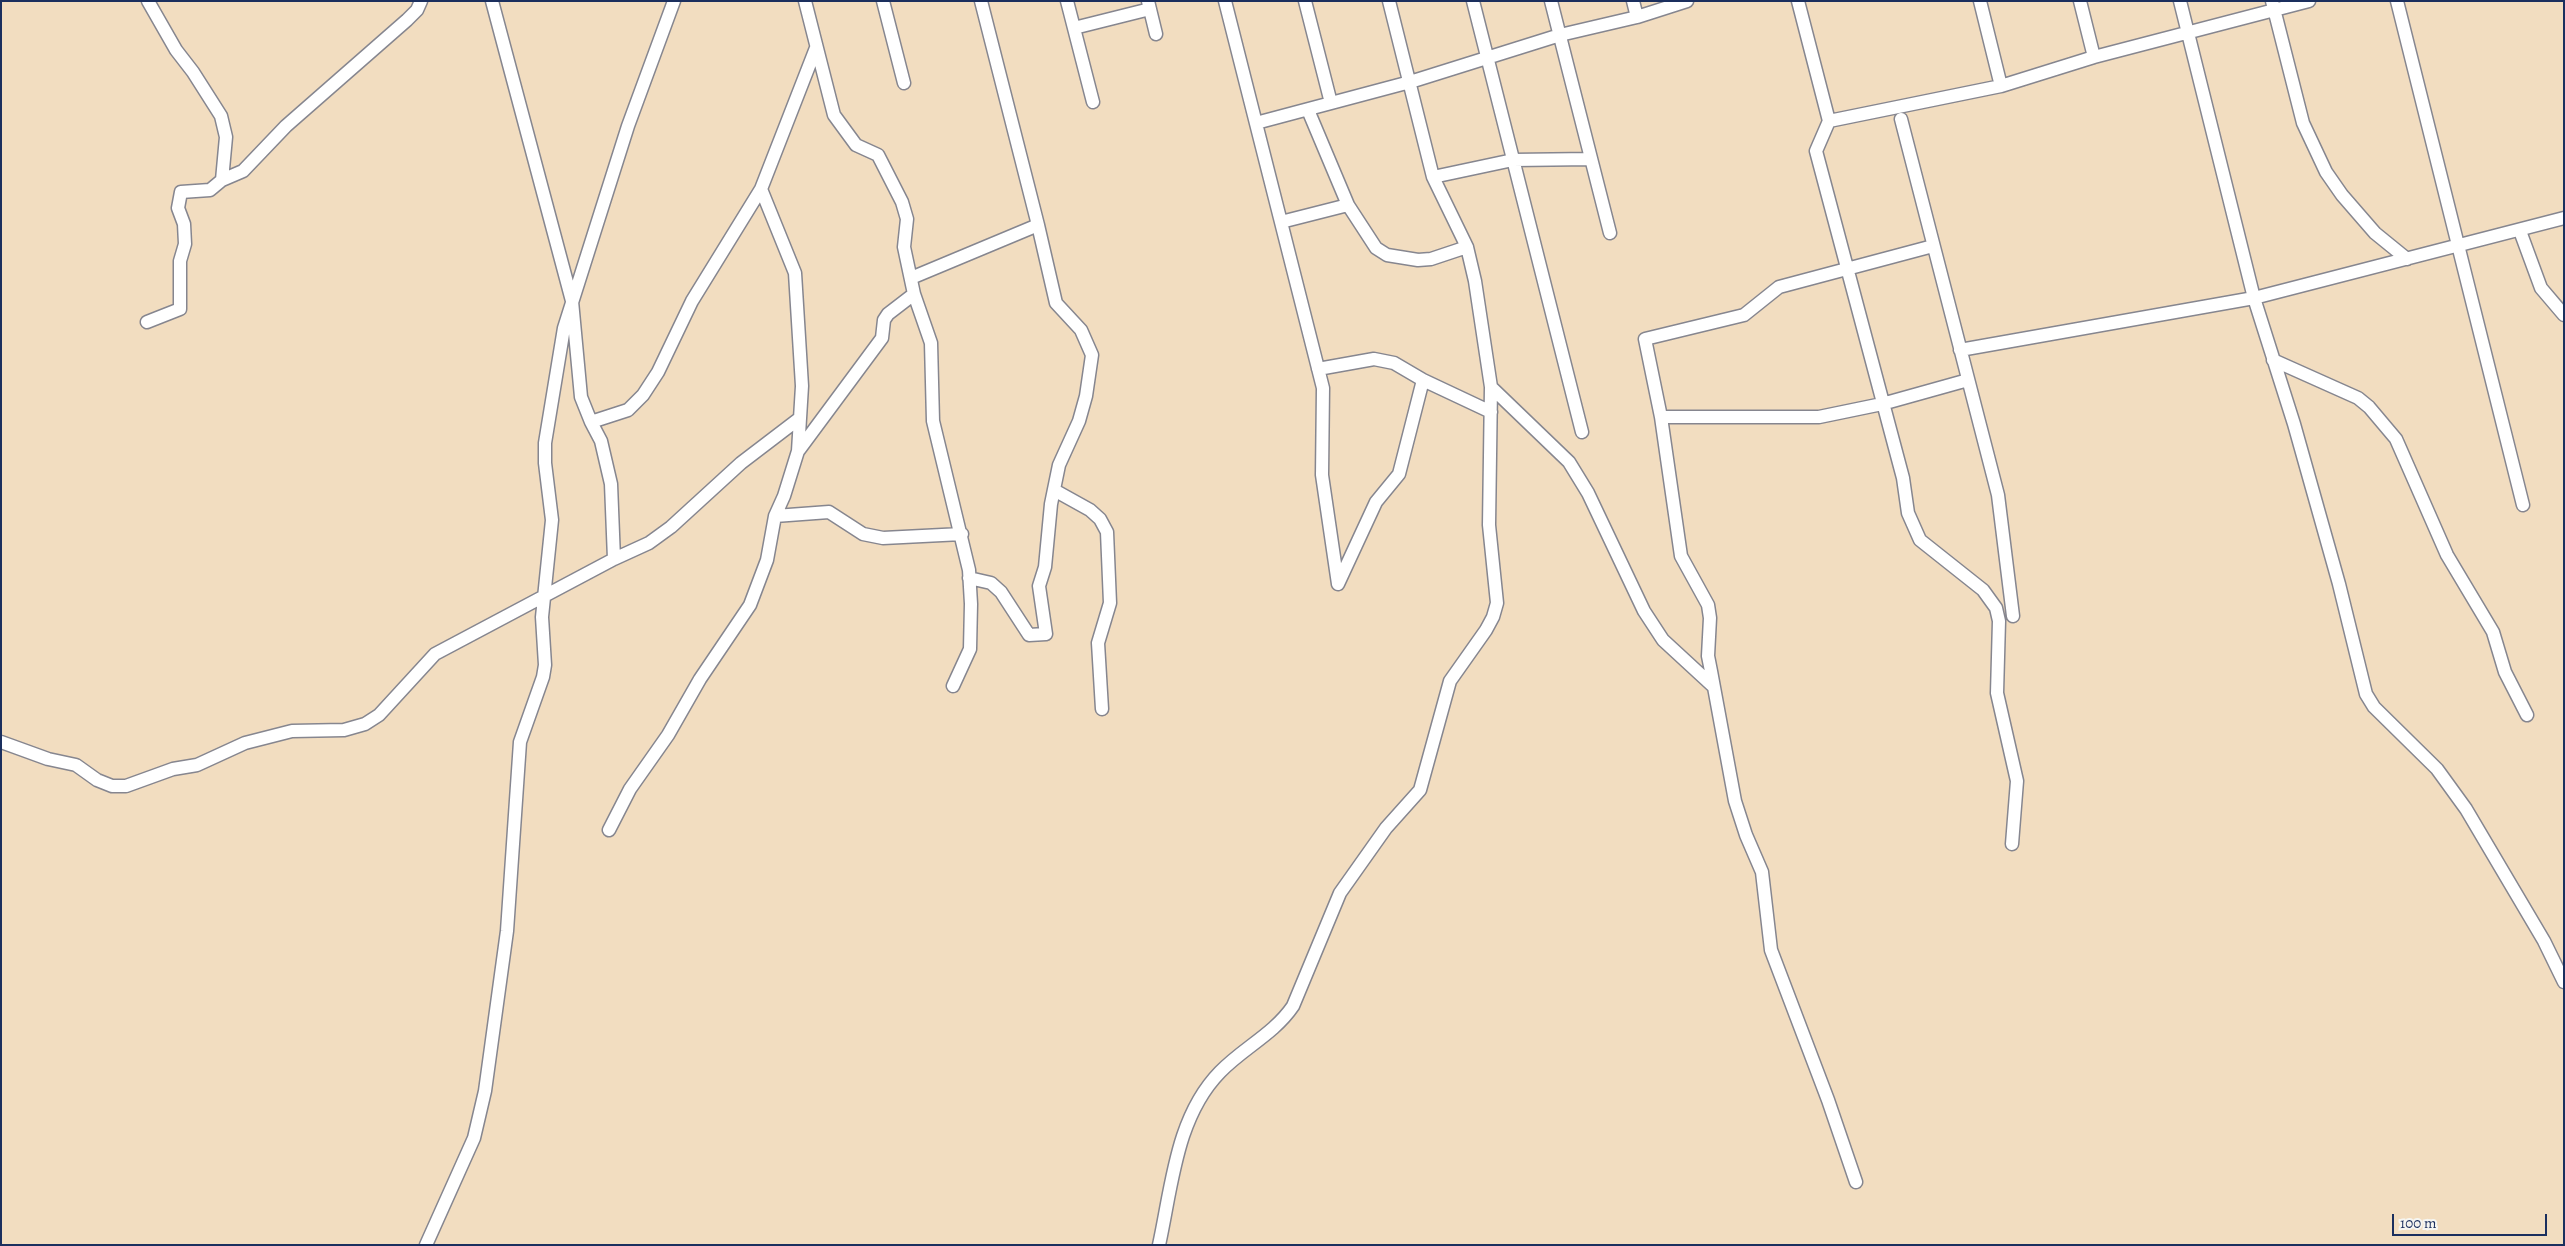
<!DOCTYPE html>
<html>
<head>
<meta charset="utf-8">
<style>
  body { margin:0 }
  #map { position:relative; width:2565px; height:1246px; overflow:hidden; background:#f2ddc0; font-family:Alegreya,serif }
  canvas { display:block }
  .frame { position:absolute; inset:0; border:2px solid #1b2f5e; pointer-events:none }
  .scale { position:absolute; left:2392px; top:1214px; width:155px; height:22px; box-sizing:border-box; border:2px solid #1b2f5e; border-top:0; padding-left:6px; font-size:15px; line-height:18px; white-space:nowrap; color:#1b2f5e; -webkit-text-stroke:4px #f6f6f2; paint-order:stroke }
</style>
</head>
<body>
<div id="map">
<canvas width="2565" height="1246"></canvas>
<div class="frame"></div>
<div class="scale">100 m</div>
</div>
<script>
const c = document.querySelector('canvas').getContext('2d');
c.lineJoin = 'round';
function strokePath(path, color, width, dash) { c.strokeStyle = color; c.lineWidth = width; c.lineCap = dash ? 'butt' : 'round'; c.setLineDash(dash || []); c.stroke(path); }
const street = new Path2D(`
  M 492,1 L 572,301 L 581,397 L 591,422 L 601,441 L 611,484 L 614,559
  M 805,1 L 834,115 L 856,145 L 878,155 L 902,202 L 907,219 L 904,247 L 914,294 L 931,343 L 933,421 L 969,570 L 971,604 L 970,649 L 953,686
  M 883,1 L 904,83
  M 981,1 L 1038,225
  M 1067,1 L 1093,102
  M 1148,1 L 1156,34
  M 1225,1 L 1323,388 L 1322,475 L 1338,584
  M 1305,1 L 1331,103
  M 1473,1 L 1582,432
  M 1551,1 L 1610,233
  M 1633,1 L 1637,17
  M 1798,1 L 1829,121 L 1816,151 L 1903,478 L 1908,513 L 1920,540 L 1983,590 L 1996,608 L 1999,621 L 1997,693 L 2017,781 L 2012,844
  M 1980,1 L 2001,86
  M 2080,1 L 2094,57
  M 2180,1 L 2254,298 L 2294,424 L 2339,584 L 2366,694 L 2374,707 L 2437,769 L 2466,809 L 2544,941 L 2564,982
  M 2272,1 L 2303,123 L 2326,172 L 2342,195 L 2375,233 L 2407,259
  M 2397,1 L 2523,505
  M 1074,28 L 1150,9
  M 1308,110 L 1348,205 L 1376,248 L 1387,255 L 1418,260 L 1431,259 L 1467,247
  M 1901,119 L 1998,495 L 2013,616
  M 1829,121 L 2001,86 L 2094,57 L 2309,1
  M 1256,123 L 1410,82 L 1560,35 L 1637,17 L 1687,1
  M 1433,177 L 1513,160 L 1591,159
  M 222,180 L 243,171 L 286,126 L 407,20 L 417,10 L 421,1
  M 1281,222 L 1348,205
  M 2520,231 L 2541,288 L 2564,315
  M 911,278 L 1038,225 L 1056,303 L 1081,330 L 1092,355 L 1086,396 L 1079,421 L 1059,465 L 1051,504 L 1045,567 L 1039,586 L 1046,634 L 1029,635 L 1001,592 L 991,583 L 969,578
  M 147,322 L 180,309 L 180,261 L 185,244 L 184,224 L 178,208 L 181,192 L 210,190 L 222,180 L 226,137 L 221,116 L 193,72 L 176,50 L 148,1
  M 1960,350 L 2254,298 L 2564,218
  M 2273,360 L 2358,398 L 2369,407 L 2396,439 L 2447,555 L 2493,632 L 2505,672 L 2527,715
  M 1318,369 L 1374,359 L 1394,363 L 1423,380 L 1491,412
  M 1491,387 L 1569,462 L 1588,493 L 1644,611 L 1663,640 L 1714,687
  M 1661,417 L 1819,417 L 1882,404 L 1968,380
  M 591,422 L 628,410 L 643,395 L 658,372 L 692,301 L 761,189
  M 799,450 L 882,338 L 884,320 L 888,314 L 914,294
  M 1054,490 L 1090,510 L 1100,519 L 1107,532 L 1110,603 L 1098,643 L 1102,709
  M 775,516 L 829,512 L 863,534 L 883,538 L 962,534
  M 1338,584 L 1376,502 L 1399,474 L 1423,380
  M 1,742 L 48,759 L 76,765 L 97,780 L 112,786 L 126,786 L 173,769 L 197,765 L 245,743 L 292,731 L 344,730 L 365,724 L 379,715 L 435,654 L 614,559 L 649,543 L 671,527 L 741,463 L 800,418
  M 609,830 L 630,789 L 668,735 L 700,679 L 750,605 L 767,560 L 775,516 L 784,496 L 798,451 L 802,386 L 795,273 L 761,189 L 816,48
  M 1856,1182 L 1828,1100 L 1771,950 L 1762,872 L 1746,835 L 1735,801 L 1711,671 L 1708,656 L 1710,618 L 1708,605 L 1681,556 L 1661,417 L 1645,339 L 1744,315 L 1779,287 L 1933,246
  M 426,1245 L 474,1138 L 485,1091 L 507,931 L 520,742 L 543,677 L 545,665 L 542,617 L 552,520 L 545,463 L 545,443 L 564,328 L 628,126 L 674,1
  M 1159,1245 C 1172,1186 1176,1117 1220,1072 C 1243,1048 1274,1034 1293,1006 L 1340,893 L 1386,828 L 1420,790 L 1450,681 L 1486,630 L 1493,617 L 1497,603 L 1489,525 L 1491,387 L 1475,281 L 1467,247 L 1433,177 L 1389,1`);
strokePath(street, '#86868f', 15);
strokePath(street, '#fff', 12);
</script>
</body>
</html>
